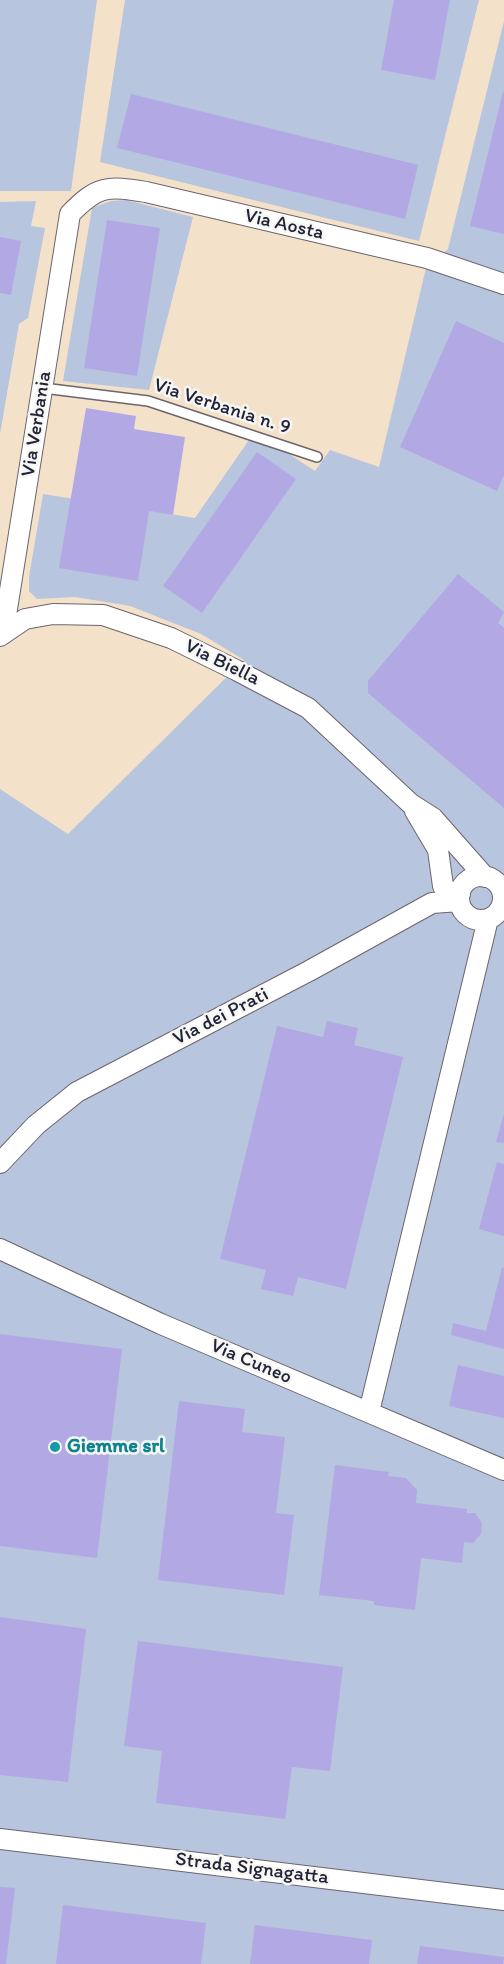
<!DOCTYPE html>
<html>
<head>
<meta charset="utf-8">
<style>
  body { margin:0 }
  canvas { display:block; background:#f4e1ca }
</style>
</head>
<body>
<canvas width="504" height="1964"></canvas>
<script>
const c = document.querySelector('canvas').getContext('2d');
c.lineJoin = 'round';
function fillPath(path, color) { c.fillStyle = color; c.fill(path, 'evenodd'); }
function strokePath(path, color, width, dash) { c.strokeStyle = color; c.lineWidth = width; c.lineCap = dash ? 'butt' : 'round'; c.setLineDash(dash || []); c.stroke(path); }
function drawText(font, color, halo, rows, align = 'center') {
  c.font = font + ' Itim,sans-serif'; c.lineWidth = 5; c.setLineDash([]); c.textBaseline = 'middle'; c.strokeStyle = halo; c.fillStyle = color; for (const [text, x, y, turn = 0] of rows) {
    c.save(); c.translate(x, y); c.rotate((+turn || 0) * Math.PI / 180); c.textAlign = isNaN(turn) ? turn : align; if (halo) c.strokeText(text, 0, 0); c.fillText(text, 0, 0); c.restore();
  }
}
fillPath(new Path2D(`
  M 0,0 L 97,0 L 71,191 L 0,191 Z
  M 125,0 L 479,0 L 419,241 L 100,162 Z
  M 504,21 L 504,1964 L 0,1964 L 0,789 L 68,834 L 244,660 L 201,634 L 130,606 L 75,597 L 37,599 L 29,591 L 29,577 L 43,494 L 195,518 L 249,440 L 286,452 L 315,471 L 330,450 L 379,467 L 426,268 L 448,249 Z
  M 126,200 L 193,217 L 149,390 L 63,381 L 92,208 L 111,201 Z
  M 36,201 L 31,226 L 45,228 L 28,318 L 19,324 L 0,434 L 0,202 Z`), '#b7c5de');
fillPath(new Path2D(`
  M 394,0 L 450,0 L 435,80 L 381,70 Z
  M 503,92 L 504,92 L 504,234 L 470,226 Z
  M 131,94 L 418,165 L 405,219 L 117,148 Z
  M 107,220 L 160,228 L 137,376 L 84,368 Z
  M 0,237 L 21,241 L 11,295 L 0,293 Z
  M 456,321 L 504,343 L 504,475 L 497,491 L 400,447 Z
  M 86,408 L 136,416 L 134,429 L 185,437 L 173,515 L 149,511 L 138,581 L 59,568 Z
  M 257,452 L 296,479 L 202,613 L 163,586 Z
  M 458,574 L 504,612 L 498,623 L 504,628 L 504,808 L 368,693 L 368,681 Z
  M 327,1021 L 358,1028 L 354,1045 L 403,1057 L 346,1289 L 298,1277 L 293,1296 L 261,1289 L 266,1270 L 220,1259 L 277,1026 L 323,1037 Z
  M 504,1114 L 504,1143 L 496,1142 Z
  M 497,1162 L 504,1164 L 504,1236 L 479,1229 Z
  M 502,1267 L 504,1268 L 504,1349 L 451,1335 L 453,1323 L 486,1331 Z
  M 0,1334 L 122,1349 L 97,1558 L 0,1546 Z
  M 458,1365 L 504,1376 L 504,1418 L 449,1406 Z
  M 179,1401 L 245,1409 L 242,1432 L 285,1437 L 276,1513 L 294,1515 L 284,1595 L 158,1580 Z
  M 335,1465 L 389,1472 L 388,1476 L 406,1478 L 417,1490 L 416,1503 L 467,1509 L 467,1513 L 475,1513 L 482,1523 L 481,1534 L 473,1543 L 464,1542 L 462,1563 L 421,1558 L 415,1610 L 374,1605 L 374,1601 L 319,1595 Z
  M 0,1617 L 86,1629 L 68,1782 L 0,1775 Z
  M 138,1641 L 343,1667 L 330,1771 L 292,1767 L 285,1819 L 156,1803 L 162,1751 L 124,1746 Z
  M 0,1887 L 15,1888 L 6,1964 L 0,1964 Z
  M 63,1905 L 206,1923 L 201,1964 L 56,1964 Z
  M 255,1925 L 372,1940 L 369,1964 L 250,1964 Z
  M 420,1946 L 504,1957 L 503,1964 L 417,1964 Z`), '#b2a9e4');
const service = new Path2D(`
  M 43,388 L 148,401 L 317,457`);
const minor = new Path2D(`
  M 3,634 L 70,214 C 98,185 107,186 146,192 L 427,258 L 504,284
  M 0,636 L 25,619 L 53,614 L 103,615 L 171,638 L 236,670 L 308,708 L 411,804 L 433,818 L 485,877
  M 415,811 L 438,850 L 443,886 L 449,892 L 460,894
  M459 898a22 22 0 1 1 44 0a22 22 0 1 1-44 0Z
  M 0,1163 L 36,1125 L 77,1092 L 309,971 L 432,903 L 459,901
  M 0,1249 L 161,1324 L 504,1470
  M 369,1412 L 488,919
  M 0,1839 L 504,1900`);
strokePath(service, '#6c656d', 12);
strokePath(minor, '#6c656d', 22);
strokePath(service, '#fff', 9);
strokePath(minor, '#fff', 20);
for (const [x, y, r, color] of [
  [55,1447,6,"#0f9aa8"]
]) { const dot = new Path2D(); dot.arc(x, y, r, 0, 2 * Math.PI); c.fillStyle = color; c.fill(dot); strokePath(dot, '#f6f6f2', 2); }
drawText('20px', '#22223b', '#f6f6f2', [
  ["Via Aosta",284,225,13],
  ["Via Verbania n. 9",222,407,18],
  ["Via Verbania",37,424,-81],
  ["Via Biella",222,663,26],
  ["Via dei Prati",221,1017,-27],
  ["Via Cuneo",251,1362,23],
  ["Strada Signagatta",252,1869,7]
]);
drawText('bold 20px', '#0d838f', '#f6f6f2', [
  ["Giemme srl",67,1447]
], 'left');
</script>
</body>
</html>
